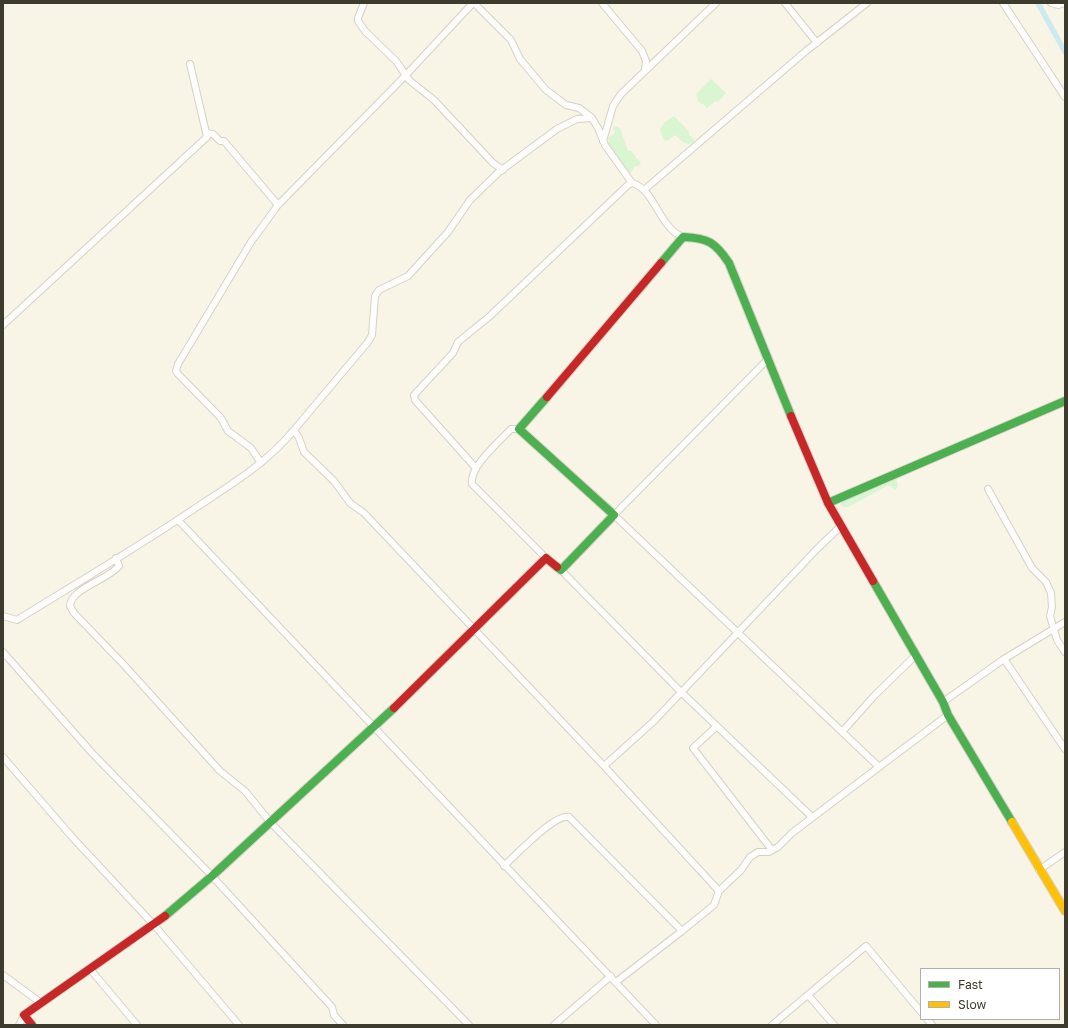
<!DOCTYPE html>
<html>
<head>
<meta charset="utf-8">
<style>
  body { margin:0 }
  #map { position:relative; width:1068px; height:1028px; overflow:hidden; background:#f8f4e6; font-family:"Golos Text",sans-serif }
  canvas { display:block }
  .frame { position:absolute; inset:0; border:4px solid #3d3a2e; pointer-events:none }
  .legend { position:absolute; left:920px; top:968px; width:140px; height:52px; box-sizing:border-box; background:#fff; border:1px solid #b1b0ab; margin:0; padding:5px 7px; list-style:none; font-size:12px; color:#3d3a2e }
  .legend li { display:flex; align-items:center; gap:8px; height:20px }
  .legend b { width:20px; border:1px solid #b1b0ab }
</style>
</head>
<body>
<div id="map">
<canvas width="1068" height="1028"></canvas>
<div class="frame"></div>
<ul class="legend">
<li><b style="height:5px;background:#4caf50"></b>Fast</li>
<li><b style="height:5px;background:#ffc107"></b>Slow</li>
</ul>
</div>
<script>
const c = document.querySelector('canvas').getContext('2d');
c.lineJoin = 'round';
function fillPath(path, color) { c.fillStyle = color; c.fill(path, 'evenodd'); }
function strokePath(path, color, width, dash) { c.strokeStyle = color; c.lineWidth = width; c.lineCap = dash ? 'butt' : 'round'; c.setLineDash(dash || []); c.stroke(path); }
fillPath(new Path2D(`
  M 711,79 L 726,93 L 718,102 L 715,101 L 707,108 L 703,103 L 702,105 L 698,101 L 696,94 Z
  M 674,116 L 688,130 L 689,135 L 694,139 L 694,142 C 686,147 681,140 675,135 L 667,141 L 664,140 L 660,129 L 665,122 Z
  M 615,126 L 620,128 L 628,151 L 631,151 L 641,163 L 638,166 L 635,166 L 629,175 L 617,157 L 616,153 L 613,153 L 610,148 L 608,138 L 615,133 L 613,128 Z
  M 896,477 L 898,486 L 895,490 L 891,486 L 887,486 L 848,507 L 844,507 L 840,505 L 844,499 L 892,481 Z`), '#daf5d1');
strokePath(new Path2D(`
  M 1038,3 L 1065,52`), '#cdeaf1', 5.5);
const street = new Path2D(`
  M 364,3 L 358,18 L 358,21 L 365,31 L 396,61 L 409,80 L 434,100 L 493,163 L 503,170
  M 474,3 L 511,40 L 520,59 L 546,90 L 566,105 L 579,108 L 592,118
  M 602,3 L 642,51 L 646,61 L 645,69
  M 785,3 L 817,43
  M 1003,3 L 1065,97
  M 1051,3 L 1058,5 L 1065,3
  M 207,133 L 213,134 L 220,141 L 224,141 L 278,205
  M 603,141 L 613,106 L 621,94 L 716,3
  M 644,190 L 806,51 L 867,3
  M 3,325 L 207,137 L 190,64
  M 767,360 L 614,515 L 879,767 L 948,715
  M 519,429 L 511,429 C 499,442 469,467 472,484 L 546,558
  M 294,430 L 368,342 L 372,335 L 375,296 L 379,290 L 408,276 L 448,232 L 470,200 L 499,172 L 557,129 L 577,119 L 592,118 L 598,128 L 605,145 L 632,183
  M 261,463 L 251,448 L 228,431 L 221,418 L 178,374 L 176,371 L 178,364 L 251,242 L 278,205 L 405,76 L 473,3
  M 474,466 L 415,400 L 414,395 L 453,353 L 458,342 L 490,316 L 628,185 L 632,183 C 655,189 659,228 683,237
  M 988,489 L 1032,568 L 1046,582 L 1051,593 L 1052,607 L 1050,616 L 1057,640 L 1065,652
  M 178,520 L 656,1025
  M 116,558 L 119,566 C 108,580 71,588 70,606 L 74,613 L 125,666 L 220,771 L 245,791 L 271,823 L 469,1025
  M 561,570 L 680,691 L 812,817
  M 3,616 L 17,620 C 77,583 138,547 197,507 C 232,484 267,463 294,430 L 299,438 L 304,452 L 334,481 L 350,503 L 364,513 L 604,766 L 719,891 L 714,905 L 682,931 L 616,982
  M 3,652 L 92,753 L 212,876 L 332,1007 L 334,1015 L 343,1025
  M 1004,659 L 1065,749
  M 943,702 L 1004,659 L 1065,622
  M 717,726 L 693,748 L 772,850
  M 842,732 L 874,696 L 915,656
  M 3,757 L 73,838 L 154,925 L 239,1025
  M 604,766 L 654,721 L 817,549 L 841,526
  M 504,866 C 516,855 554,814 569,817 L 682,931
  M 1039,870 L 1065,852
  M 719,891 L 741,870 L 750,857 L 758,852 L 769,852 L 778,847 L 792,833 L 879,767
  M 90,969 L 137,1025
  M 3,975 L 41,1003
  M 808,995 L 834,1025
  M 927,1019 L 932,1025
  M 19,1025 L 24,1015
  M 554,1025 L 611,976
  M 772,1025 L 866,946 L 921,1012`);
const fast = new Path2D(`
  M 661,263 L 683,237 C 708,238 715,242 729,263 L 791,416
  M 547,397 L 519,429 L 614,515 L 561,570 L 557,567
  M 828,503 L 1065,401
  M 873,581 L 943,702 L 948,715 L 1012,822
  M 165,916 L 212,876 L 394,708`);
const slow = new Path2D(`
  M 1012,822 L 1065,911`);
const jam = new Path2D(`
  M 547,397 L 661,263
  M 791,416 L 828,503 L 873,581
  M 394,708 L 546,558 L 557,567
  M 32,1025 L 24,1015 L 165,916`);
strokePath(street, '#d5d1c6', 8);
strokePath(fast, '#d5d1c6', 10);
strokePath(slow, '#d5d1c6', 10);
strokePath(jam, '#d5d1c6', 10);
strokePath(street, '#fefdfb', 6);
strokePath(fast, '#4caf50', 8);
strokePath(slow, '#ffc107', 8);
strokePath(jam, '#c62828', 8);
</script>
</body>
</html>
